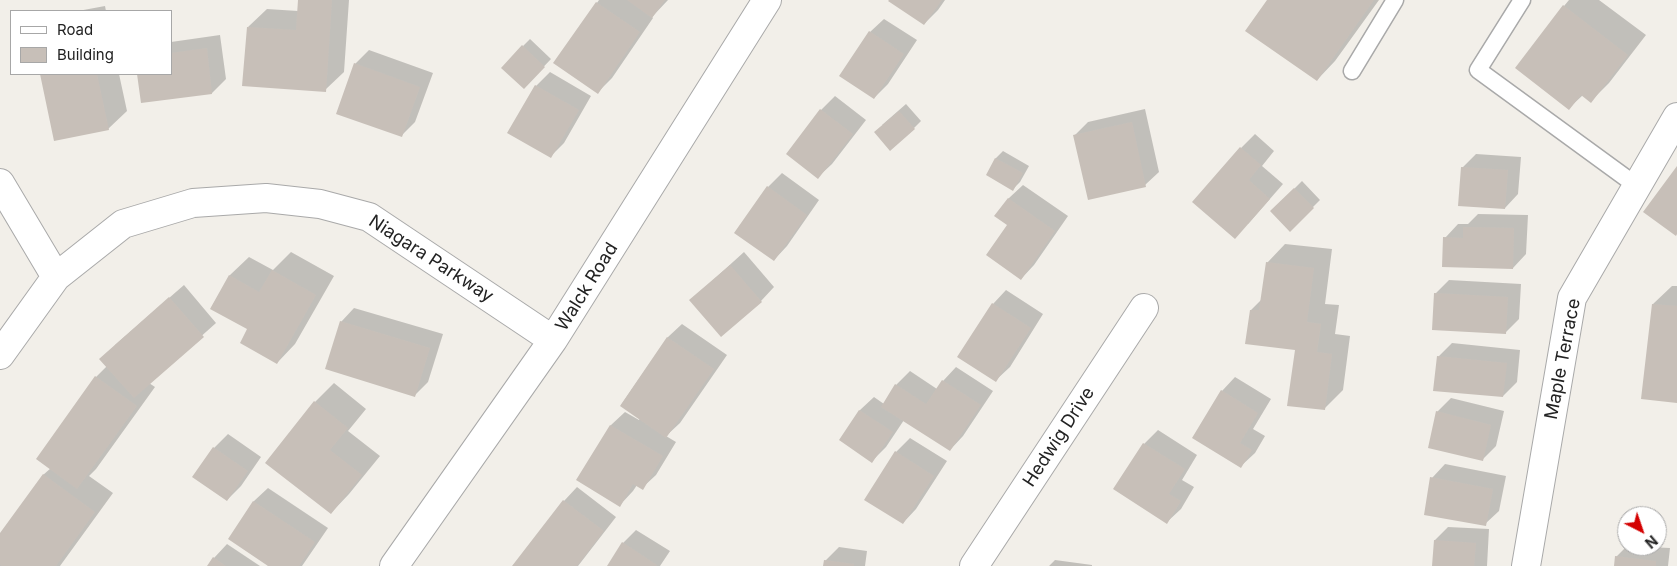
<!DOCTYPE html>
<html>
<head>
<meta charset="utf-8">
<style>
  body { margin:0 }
  #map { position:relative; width:1677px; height:566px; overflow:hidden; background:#f2efe9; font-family:Inter,sans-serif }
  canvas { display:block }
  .legend { position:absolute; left:10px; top:10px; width:162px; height:65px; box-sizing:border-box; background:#fff; border:1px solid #a7a7a7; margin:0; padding:6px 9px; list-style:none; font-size:15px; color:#222 }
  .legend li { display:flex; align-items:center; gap:10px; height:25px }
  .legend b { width:25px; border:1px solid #a7a7a7 }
  .north { position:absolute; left:1617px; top:506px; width:50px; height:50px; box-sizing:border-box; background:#fff; border:1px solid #a7a7a7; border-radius:50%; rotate:139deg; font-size:14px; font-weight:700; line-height:20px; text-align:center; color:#222 }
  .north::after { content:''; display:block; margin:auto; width:18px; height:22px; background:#d40000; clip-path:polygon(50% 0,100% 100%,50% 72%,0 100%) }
</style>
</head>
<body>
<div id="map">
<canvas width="1677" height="566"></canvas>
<ul class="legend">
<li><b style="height:6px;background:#fff"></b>Road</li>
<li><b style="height:14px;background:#c7bfb8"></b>Building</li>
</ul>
<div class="north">N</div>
</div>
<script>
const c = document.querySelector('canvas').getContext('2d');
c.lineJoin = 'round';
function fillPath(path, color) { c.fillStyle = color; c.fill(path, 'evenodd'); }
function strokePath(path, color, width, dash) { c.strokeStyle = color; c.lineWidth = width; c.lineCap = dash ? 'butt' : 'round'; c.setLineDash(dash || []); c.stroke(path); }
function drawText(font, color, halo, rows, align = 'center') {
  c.font = font + ' Inter,sans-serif'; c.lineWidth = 5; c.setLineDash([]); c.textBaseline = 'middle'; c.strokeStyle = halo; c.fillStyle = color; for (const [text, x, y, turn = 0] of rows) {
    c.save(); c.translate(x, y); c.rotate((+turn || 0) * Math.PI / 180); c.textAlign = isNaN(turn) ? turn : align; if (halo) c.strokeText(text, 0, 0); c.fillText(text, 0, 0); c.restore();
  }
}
fillPath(new Path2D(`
  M 299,0 L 349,0 L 344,72 L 325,90 L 248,27 L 267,9 L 298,11 Z
  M 599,0 L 668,0 L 652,17 L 653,18 L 612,78 L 598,92 L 555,63 Z
  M 891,0 L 945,0 L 938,10 L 924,24 Z
  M 1268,0 L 1379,0 L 1335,61 L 1317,80 Z
  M 1569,0 L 1599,0 L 1646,35 L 1609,83 L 1591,101 L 1583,95 L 1569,108 L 1564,6 Z
  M 105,6 L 106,11 L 78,11 Z
  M 884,19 L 917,40 L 888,84 L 874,98 L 870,32 Z
  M 220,35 L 226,79 L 212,93 L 142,102 L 138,74 L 171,74 L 171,42 Z
  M 530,39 L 551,59 L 531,80 L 523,46 Z
  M 369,50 L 433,73 L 415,122 L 401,136 L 355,64 Z
  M 550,72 L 591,96 L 564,143 L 550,157 L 536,86 Z
  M 41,74 L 119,74 L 127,111 L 108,129 L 55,140 Z
  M 835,96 L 866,120 L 832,164 L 818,177 L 787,154 L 821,110 Z
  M 906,104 L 921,121 L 914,128 L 882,125 Z
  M 1145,109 L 1159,172 L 1145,185 L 1075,135 L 1088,122 Z
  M 1255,134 L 1274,151 L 1262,166 L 1283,184 L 1248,224 L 1241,148 Z
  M 1003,151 L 1029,166 L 1020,182 L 1013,189 L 987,175 L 996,158 Z
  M 1476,154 L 1521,157 L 1518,194 L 1505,208 L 1462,168 Z
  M 782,173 L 819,200 L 787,246 L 774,260 L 768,187 Z
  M 1302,181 L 1320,200 L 1290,230 L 1272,211 Z
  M 1023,185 L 1068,216 L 1034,265 L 1021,279 L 1009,225 L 996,216 L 1009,198 Z
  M 1478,214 L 1528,215 L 1526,254 L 1513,268 L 1445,238 L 1458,224 L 1468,224 Z
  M 1285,244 L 1332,249 L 1325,304 L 1339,305 L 1335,334 L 1350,336 L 1343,390 L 1324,409 L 1296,349 L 1251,310 L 1262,299 L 1267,263 Z
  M 291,252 L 334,276 L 295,344 L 277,363 L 249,329 L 211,308 L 230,275 L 249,257 L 273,270 Z
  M 744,252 L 774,287 L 761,301 L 691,300 Z
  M 1449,280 L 1521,284 L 1519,319 L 1505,333 L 1435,294 Z
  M 184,285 L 216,323 L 149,383 L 155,387 L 96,469 L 89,476 L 113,493 L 60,566 L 0,566 L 0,535 L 43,475 L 51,468 L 96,377 L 107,366 L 115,345 Z
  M 1672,286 L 1677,286 L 1677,402 L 1653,304 Z
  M 1006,290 L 1043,314 L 1010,367 L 996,380 L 993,304 Z
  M 354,308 L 443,334 L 428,382 L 415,395 L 341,322 Z
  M 682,324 L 727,355 L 680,423 L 666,436 L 676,442 L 656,475 L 642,488 L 637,485 L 633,491 L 620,505 L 578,480 L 611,425 L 625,412 L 639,420 L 640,418 L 621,405 L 668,337 Z
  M 1452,343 L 1520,350 L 1517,382 L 1503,396 L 1438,357 Z
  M 956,367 L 993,391 L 963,436 L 950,450 L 904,420 L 886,447 L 872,461 L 840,440 L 860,410 L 874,397 L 884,404 L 896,385 L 910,371 L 937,389 L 943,381 Z
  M 1235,377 L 1271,399 L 1253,429 L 1265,436 L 1255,453 L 1241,466 L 1222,391 Z
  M 334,383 L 366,409 L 348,431 L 380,456 L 349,494 L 331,513 L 315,402 Z
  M 1451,398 L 1504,411 L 1496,446 L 1482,460 L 1437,412 Z
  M 1158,430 L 1197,455 L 1182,480 L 1194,487 L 1181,509 L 1167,522 L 1115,489 L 1144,444 Z
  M 228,434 L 261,457 L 241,486 L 227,500 L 194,477 L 214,448 Z
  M 910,438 L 947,461 L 916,509 L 903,523 L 896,452 Z
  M 1445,464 L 1506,476 L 1499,511 L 1485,524 L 1432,478 Z
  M 577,487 L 616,517 L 578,566 L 514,566 L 564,501 Z
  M 268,488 L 328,528 L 302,566 L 270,566 L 230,539 L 254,501 Z
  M 1448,527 L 1489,529 L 1487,566 L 1433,566 L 1435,540 Z
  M 636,530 L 670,551 L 660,566 L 608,566 L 623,543 Z
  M 227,544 L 260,566 L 208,566 L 214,558 Z
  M 1627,546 L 1670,548 L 1668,566 L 1615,566 L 1616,557 Z
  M 839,547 L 867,551 L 865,566 L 824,566 L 825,561 Z
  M 1055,560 L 1092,565 L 1092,566 L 1049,566 Z`), '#0003');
fillPath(new Path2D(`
  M 298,0 L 332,0 L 326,92 L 242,86 L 247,27 L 296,30 Z
  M 627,0 L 665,0 L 652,18 Z
  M 889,0 L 942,0 L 924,25 L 888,1 Z
  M 1267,0 L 1374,0 L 1317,81 L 1245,31 Z
  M 596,2 L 640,32 L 598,94 L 553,63 Z
  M 1563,5 L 1628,55 L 1591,103 L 1581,95 L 1569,110 L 1515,68 Z
  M 869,31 L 904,54 L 874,99 L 839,76 Z
  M 522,45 L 545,67 L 524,89 L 501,68 Z
  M 207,48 L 212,94 L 141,103 L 137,74 L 171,74 L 171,53 Z
  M 354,63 L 420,87 L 402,137 L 336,114 Z
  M 40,74 L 97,74 L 109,130 L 54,141 Z
  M 535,85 L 579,110 L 551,158 L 507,133 Z
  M 820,109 L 853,134 L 818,179 L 786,154 Z
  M 899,111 L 915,129 L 890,151 L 874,132 Z
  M 1132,122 L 1146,187 L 1088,200 L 1073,135 Z
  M 1240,147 L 1261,165 L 1249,180 L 1270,199 L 1235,239 L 1192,202 Z
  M 995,158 L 1023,173 L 1013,191 L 986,175 Z
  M 1677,166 L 1677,234 L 1676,236 L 1643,212 Z
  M 1461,167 L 1508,170 L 1505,209 L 1458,206 Z
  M 767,186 L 807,215 L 774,261 L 734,233 Z
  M 1294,188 L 1314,208 L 1290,232 L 1270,211 Z
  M 1008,198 L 1055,231 L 1021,280 L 986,255 L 1007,225 L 994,216 Z
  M 1463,227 L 1514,228 L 1513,269 L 1442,267 L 1443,237 L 1463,238 Z
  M 1266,262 L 1314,268 L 1307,322 L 1321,324 L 1317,352 L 1332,354 L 1325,410 L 1287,406 L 1295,350 L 1245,344 L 1250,310 L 1259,310 Z
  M 730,265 L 762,302 L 721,337 L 689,300 Z
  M 272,270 L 316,295 L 277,364 L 240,343 L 247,329 L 210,309 L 229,275 L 259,292 Z
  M 1434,293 L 1508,297 L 1506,334 L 1432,330 Z
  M 169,297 L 204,337 L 134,398 L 99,359 Z
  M 992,303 L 1031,328 L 996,382 L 957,357 Z
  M 1652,304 L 1677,306 L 1677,403 L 1641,399 Z
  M 340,321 L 430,348 L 415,397 L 325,369 Z
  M 667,337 L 714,369 L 666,438 L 620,406 Z
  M 1437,356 L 1507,363 L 1503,397 L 1433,391 Z
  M 95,376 L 137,406 L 77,489 L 36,459 Z
  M 942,380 L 981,405 L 950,451 L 881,407 L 895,384 L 926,404 Z
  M 1221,390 L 1258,413 L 1240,443 L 1252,450 L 1241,468 L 1192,438 Z
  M 314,401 L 348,428 L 330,450 L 362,475 L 331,514 L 265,463 Z
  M 859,410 L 893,432 L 872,463 L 839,440 Z
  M 1436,411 L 1491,425 L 1483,461 L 1428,448 Z
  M 610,425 L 663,456 L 643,490 L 633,484 L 620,507 L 576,480 Z
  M 1143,443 L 1185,469 L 1169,494 L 1181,501 L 1167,524 L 1113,489 Z
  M 213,447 L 248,471 L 227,501 L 192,477 Z
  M 895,451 L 934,476 L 903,524 L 864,500 Z
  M 43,474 L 95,512 L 56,566 L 2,566 L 0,565 L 0,533 Z
  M 1430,477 L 1493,489 L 1486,526 L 1424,515 Z
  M 563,500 L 604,531 L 577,566 L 512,566 Z
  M 253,501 L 315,542 L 299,566 L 268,566 L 228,539 Z
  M 1434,540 L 1476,543 L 1474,566 L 1432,566 Z
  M 622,542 L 657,565 L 656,566 L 607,566 Z
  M 1615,556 L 1656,561 L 1656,566 L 1614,566 Z
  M 213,557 L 226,566 L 207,566 Z
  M 824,560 L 854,564 L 854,566 L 823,566 Z`), '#c7bfb8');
const lane = new Path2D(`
  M 1522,0 L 1478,70 L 1637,186
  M 1352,71 L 1395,0`);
const street = new Path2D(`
  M 0,183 L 56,277
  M 0,355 L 56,277 L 123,224 L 193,203 L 266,198 L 320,204 L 369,217 L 553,340
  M 394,566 L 553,340 L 767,0
  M 974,566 L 1144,308
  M 1526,566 L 1572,298 L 1677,117`);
strokePath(lane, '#a9a9a9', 19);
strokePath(street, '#a9a9a9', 30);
strokePath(lane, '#fff', 16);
strokePath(street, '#fff', 28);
drawText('18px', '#222', '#fff', [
  ["Niagara Parkway",431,259,33],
  ["Walck Road",587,287,-58],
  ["Maple Terrace",1563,359,-79],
  ["Hedwig Drive",1059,437,-57]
]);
</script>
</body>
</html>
